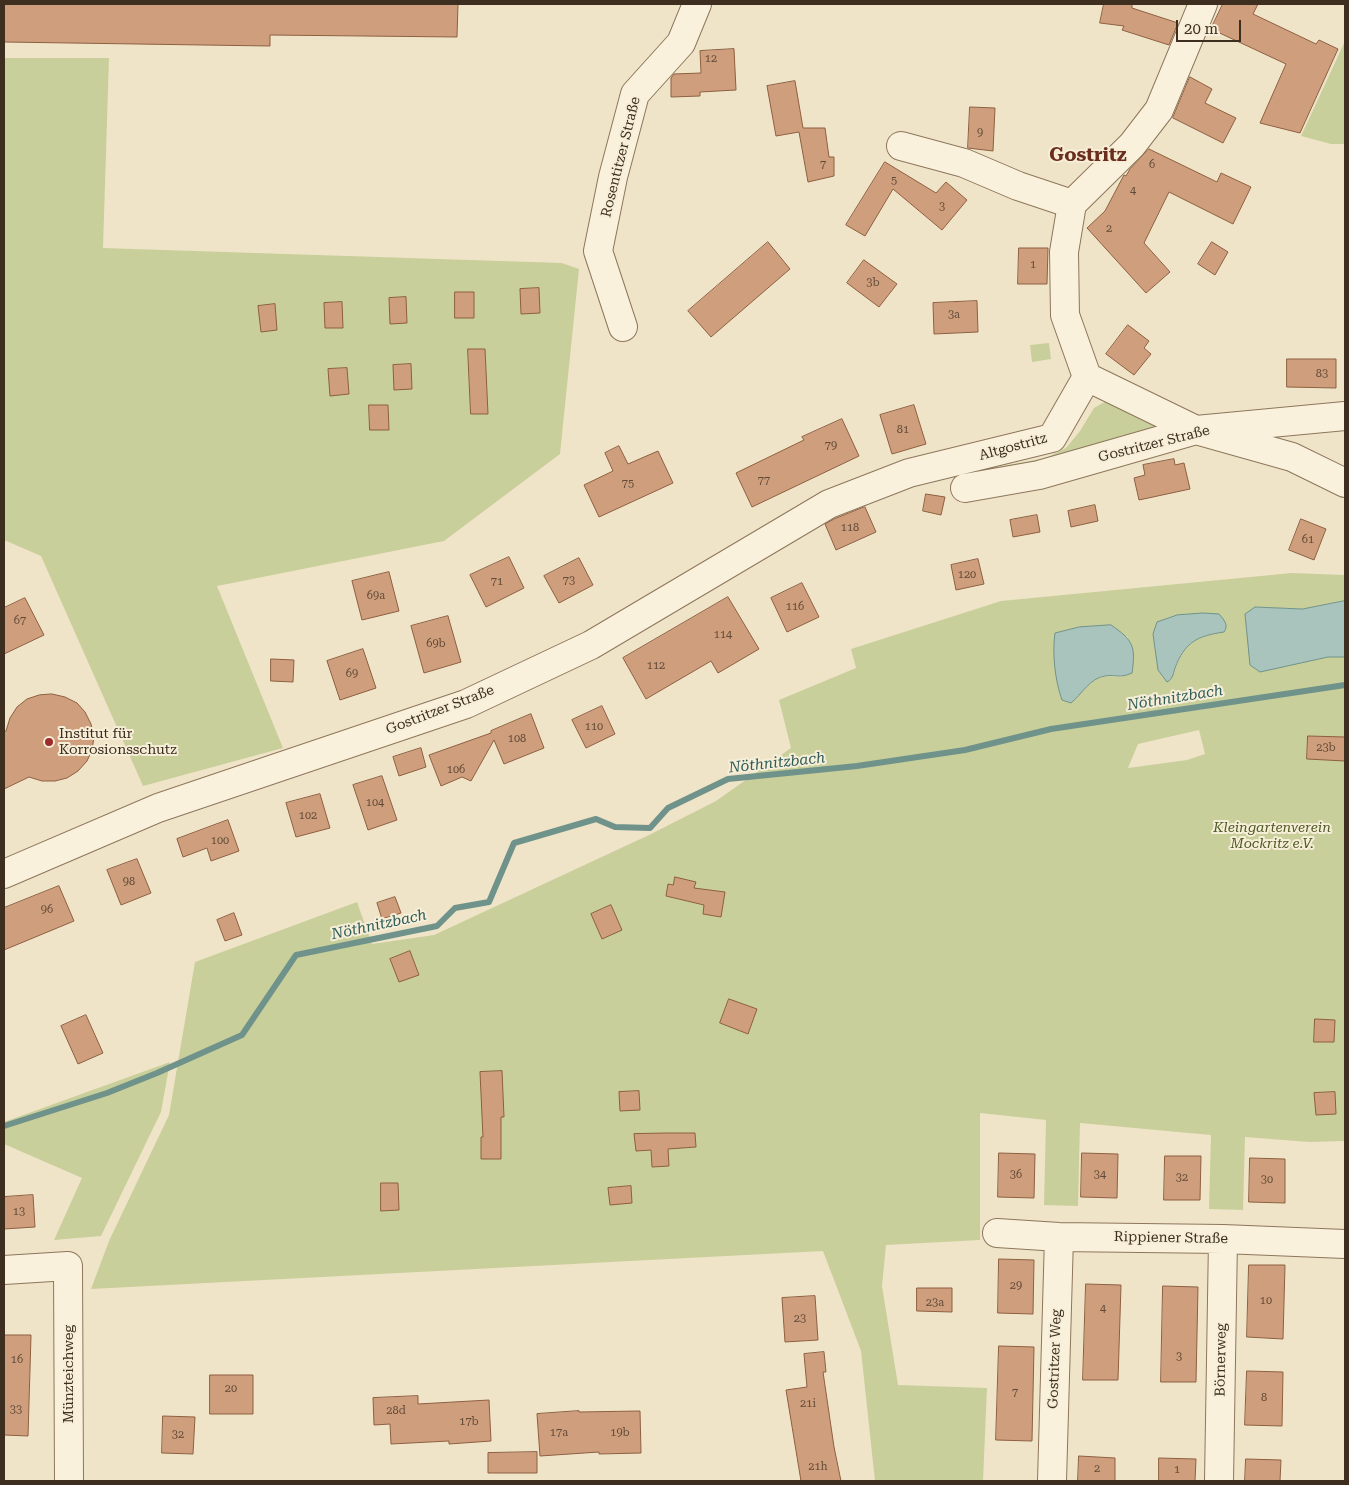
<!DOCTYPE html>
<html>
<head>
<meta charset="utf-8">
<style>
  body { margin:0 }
  #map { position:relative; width:1349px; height:1485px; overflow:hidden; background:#f0e4c8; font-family:"Roboto Serif",serif }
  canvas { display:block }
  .frame { position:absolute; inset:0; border:5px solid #3d2e20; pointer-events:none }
  .scale { position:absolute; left:1176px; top:20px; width:65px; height:22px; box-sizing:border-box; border:2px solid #3d2e20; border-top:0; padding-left:6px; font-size:15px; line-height:18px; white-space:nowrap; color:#3d2e20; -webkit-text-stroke:4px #f7eed8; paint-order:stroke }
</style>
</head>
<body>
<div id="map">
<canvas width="1349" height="1485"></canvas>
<div class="frame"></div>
<div class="scale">20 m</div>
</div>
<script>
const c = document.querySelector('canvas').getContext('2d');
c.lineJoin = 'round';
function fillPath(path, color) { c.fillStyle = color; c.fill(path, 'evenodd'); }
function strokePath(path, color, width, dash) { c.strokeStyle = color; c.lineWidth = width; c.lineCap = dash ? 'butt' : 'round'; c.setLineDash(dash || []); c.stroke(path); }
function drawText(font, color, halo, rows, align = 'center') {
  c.font = font + ' "Roboto Serif",serif'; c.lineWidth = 4; c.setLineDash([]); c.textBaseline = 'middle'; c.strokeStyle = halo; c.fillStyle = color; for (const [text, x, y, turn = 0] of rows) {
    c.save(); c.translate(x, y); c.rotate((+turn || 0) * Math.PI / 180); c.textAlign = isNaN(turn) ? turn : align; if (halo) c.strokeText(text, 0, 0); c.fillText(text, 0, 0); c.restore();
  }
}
fillPath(new Path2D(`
  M 1345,41 L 1345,144 L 1331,144 L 1301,136 Z
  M 4,58 L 109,58 L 103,248 L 562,263 L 579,269 L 560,454 L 444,541 L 217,586 L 283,748 L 143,786 L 41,556 L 4,540 Z
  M 1049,343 L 1051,359 L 1032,362 L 1030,345 Z
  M 1110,399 L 1140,419 L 1169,429 L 1049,466 L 965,477 L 964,473 L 1046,458 L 1066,448 L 1080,431 L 1094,408 Z
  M 1292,573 L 1345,575 L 1345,601 L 1302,609 L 1255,607 L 1308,661 L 1328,657 L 1345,657 L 1345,1141 L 1309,1142 L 1245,1137 L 1243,1210 L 1209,1209 L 1211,1135 L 1080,1123 L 1078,1206 L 1044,1205 L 1046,1120 L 980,1113 L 980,1240 L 886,1245 L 882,1286 L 898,1385 L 987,1388 L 983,1481 L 875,1481 L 861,1351 L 823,1251 L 91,1289 L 109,1241 L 169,1115 L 195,962 L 357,902 L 372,944 L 434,935 L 649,835 L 716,801 L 791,748 L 779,700 L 856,668 L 851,649 L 1001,601 ZM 1224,632 C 1187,638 1184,647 1171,679 L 1156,649 L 1153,634 ZM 1128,636 L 1122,677 C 1097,674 1094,679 1077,697 ZM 1199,730 L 1205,754 L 1187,760 L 1128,768 L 1138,744 Z
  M 170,1062 L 161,1112 L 101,1236 L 54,1240 L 82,1178 L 4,1144 L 4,1122 Z`), '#c9cf9b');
const water = new Path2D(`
  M 1345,601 L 1345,657 L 1328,657 L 1260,672 L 1250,665 L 1245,614 L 1255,607 L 1302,609 Z
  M 1203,613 L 1219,614 C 1224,620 1229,625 1224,632 C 1197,636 1185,642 1175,668 C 1173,674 1173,679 1167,682 L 1158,670 L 1153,634 L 1157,622 L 1177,615 Z
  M 1111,625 C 1133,640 1136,646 1132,673 C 1118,679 1117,674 1105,676 C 1090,678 1082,694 1071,703 L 1062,700 C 1055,680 1052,654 1055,633 L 1079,627 Z`);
fillPath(water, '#a9c4bc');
strokePath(water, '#6f938a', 1);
strokePath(new Path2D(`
  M 4,1126 L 107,1093 L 157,1073 L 242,1035 L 296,955 L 437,926 L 455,908 L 489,902 L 514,843 L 596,819 L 615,827 L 650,828 L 668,808 L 728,779 L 857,766 L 965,750 L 1051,729 L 1345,685`), '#6f938a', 6);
const building = new Path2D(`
  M 4,4 L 458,4 L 457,37 L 270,35 L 270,46 L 4,42 Z
  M 1104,4 L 1132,4 L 1132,8 L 1178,23 L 1169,45 L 1122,30 L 1124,26 L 1100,23 Z
  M 1223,4 L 1258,4 L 1253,14 L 1316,44 L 1319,40 L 1338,49 L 1300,133 L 1260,123 L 1286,64 L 1211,29 Z
  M 734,49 L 736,90 L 700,92 L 700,96 L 671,97 L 671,78 L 674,74 L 701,73 L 700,51 Z
  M 1190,77 L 1212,89 L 1205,103 L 1236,118 L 1223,143 L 1173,118 Z
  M 795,81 L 803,128 L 825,128 L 829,157 L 834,157 L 834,176 L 808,182 L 799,132 L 776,136 L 767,86 Z
  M 970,107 L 995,108 L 993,151 L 968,148 Z
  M 1149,149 L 1217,182 L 1221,173 L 1251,187 L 1233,224 L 1169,192 L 1144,243 L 1170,272 L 1146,293 L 1087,228 L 1105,211 L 1124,175 L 1126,176 L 1130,169 Z
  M 885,162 L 936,193 L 946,182 L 967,200 L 942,230 L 893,189 L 865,236 L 846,225 Z
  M 768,242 L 790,269 L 711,337 L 688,311 Z
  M 1212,242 L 1228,252 L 1215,275 L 1198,264 Z
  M 1019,248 L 1048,248 L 1047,284 L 1018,284 Z
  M 864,260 L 897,284 L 879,307 L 847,283 Z
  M 539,288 L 540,313 L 521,314 L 520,289 Z
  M 455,292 L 474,292 L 474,318 L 455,318 Z
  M 406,297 L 407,323 L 390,324 L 389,298 Z
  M 977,301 L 978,332 L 934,334 L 933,303 Z
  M 342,302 L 343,328 L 325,328 L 324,303 Z
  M 275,304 L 277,330 L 261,332 L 258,306 Z
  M 1128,325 L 1149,341 L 1144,348 L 1151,354 L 1134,375 L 1106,354 Z
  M 468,349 L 485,349 L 488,414 L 471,414 Z
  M 1287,359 L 1336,359 L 1336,388 L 1287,387 Z
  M 411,364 L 412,389 L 394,390 L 393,365 Z
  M 347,368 L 349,394 L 330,396 L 328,369 Z
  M 369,405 L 388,405 L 389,430 L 370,430 Z
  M 914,405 L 926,444 L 892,454 L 880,415 Z
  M 842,419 L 859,456 L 752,507 L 736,473 L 804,440 L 802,437 Z
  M 619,446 L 628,464 L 658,451 L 673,483 L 599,517 L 584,485 L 613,471 L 605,453 Z
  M 1174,459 L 1175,465 L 1184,463 L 1190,489 L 1139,500 L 1134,478 L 1145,475 L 1143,465 Z
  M 926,494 L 945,497 L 941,515 L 923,511 Z
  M 1095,505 L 1098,521 L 1071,527 L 1068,511 Z
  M 865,507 L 876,532 L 836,550 L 825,524 L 834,519 Z
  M 1037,515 L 1040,532 L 1013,537 L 1010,520 Z
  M 1301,519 L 1326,529 L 1314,560 L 1289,550 Z
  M 509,557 L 524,588 L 486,607 L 470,575 Z
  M 579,558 L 593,585 L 559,603 L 544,576 Z
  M 978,559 L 984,584 L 956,590 L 951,565 Z
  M 389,572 L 399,611 L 362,620 L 352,581 Z
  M 802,583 L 819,617 L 787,632 L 771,598 Z
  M 728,597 L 759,649 L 718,673 L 711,661 L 646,699 L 623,658 Z
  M 25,598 L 44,635 L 4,654 L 4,608 Z
  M 448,616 L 461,662 L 424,673 L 411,626 Z
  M 363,649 L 376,688 L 340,700 L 327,661 Z
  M 271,659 L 294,660 L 293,682 L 271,681 Z
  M 52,694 L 65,697 L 77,703 L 85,712 L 91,724 L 94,737 L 92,750 L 87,761 L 78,771 L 67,778 L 55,781 L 42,781 L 29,777 L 4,789 L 4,732 L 6,731 L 10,718 L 17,707 L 27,699 L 39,695 Z
  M 602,706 L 615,734 L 586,748 L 572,720 Z
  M 531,714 L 544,748 L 504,764 L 494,740 L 471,781 L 462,777 L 441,786 L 429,755 L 491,733 L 491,731 Z
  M 1308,736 L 1345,737 L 1345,761 L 1307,759 Z
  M 421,748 L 426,767 L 399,776 L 393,757 Z
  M 382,776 L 397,820 L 368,830 L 353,785 Z
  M 320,794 L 330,828 L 296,837 L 286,803 Z
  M 228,820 L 239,851 L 211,861 L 207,848 L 183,857 L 177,839 Z
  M 137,859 L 151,893 L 121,905 L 107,870 Z
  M 675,877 L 696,882 L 694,888 L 725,892 L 721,917 L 703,914 L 704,905 L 666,896 L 668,884 L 673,885 Z
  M 59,886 L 74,921 L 4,950 L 4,908 Z
  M 395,897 L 401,913 L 382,919 L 377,903 Z
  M 611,905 L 622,930 L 602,939 L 591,914 Z
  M 234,913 L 242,935 L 225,941 L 217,920 Z
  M 410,951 L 419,975 L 399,982 L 390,959 Z
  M 729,999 L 757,1009 L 748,1034 L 720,1023 Z
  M 86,1015 L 103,1053 L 78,1064 L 61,1026 Z
  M 1315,1019 L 1335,1020 L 1334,1042 L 1314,1042 Z
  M 502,1071 L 504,1117 L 501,1117 L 501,1159 L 481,1159 L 481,1137 L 483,1137 L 480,1072 Z
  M 639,1091 L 640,1110 L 620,1111 L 619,1092 Z
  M 1335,1092 L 1336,1114 L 1316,1115 L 1314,1093 Z
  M 667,1133 L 695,1133 L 696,1147 L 668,1149 L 669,1166 L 652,1167 L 651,1150 L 636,1151 L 634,1134 Z
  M 999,1153 L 1035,1154 L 1034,1198 L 998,1197 Z
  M 1082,1153 L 1118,1154 L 1117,1198 L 1081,1197 Z
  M 1165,1156 L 1201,1156 L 1200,1200 L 1164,1200 Z
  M 1250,1158 L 1285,1159 L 1285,1203 L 1249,1202 Z
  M 381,1183 L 398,1183 L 399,1210 L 381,1211 Z
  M 631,1186 L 632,1203 L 610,1205 L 608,1188 Z
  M 33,1195 L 35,1227 L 4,1229 L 4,1197 Z
  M 999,1259 L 1034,1260 L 1033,1314 L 998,1313 Z
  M 1249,1265 L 1285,1265 L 1283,1339 L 1247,1337 Z
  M 1086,1284 L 1121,1285 L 1118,1380 L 1083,1380 Z
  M 1163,1286 L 1198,1287 L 1196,1382 L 1161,1382 Z
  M 917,1288 L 952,1288 L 952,1312 L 917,1311 Z
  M 815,1296 L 818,1340 L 785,1342 L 782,1298 Z
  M 4,1335 L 31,1335 L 28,1436 L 4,1435 Z
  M 999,1346 L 1034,1347 L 1032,1441 L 996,1440 Z
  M 824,1352 L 826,1372 L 823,1372 L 834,1447 L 841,1481 L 801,1481 L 786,1390 L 807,1387 L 804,1354 Z
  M 1247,1371 L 1283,1372 L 1282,1426 L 1245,1425 Z
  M 210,1375 L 253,1375 L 253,1414 L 210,1414 Z
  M 418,1396 L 418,1404 L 489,1400 L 491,1441 L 449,1444 L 449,1441 L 391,1444 L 390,1424 L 374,1425 L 373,1398 Z
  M 579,1411 L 579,1412 L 640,1411 L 641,1453 L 599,1454 L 599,1452 L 540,1456 L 537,1414 Z
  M 163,1416 L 195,1417 L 193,1454 L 162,1453 Z
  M 537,1452 L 537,1473 L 488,1473 L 488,1453 Z
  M 1079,1456 L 1115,1458 L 1115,1481 L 1078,1481 Z
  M 1159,1458 L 1196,1459 L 1195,1481 L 1159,1481 Z
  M 1246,1459 L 1281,1460 L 1280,1481 L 1245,1481 Z`);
fillPath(building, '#cf9f7d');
strokePath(building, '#8d5f41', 1);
const minor = new Path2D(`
  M 901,146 L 964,163 L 1018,186 L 1072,204
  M 623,327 L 598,251 L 613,177 L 635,94 L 681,43 L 697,4
  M 1087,377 L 1196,430 L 1292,457 L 1345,483
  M 965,488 L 1039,475 L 1196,430 L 1345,416
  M 4,874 L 158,808 L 466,704 L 591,645 L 829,504 L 909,473 L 1052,438 L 1087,377 L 1065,315 L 1064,252 L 1072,204 L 1132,145 L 1159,110 L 1203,4
  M 997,1233 L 1059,1237 L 1223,1239 L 1345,1244
  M 4,1270 L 68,1266 L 69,1481
  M 1052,1481 L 1059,1237
  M 1219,1481 L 1223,1239`);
strokePath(minor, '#8d765c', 30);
strokePath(minor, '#faf1dc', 28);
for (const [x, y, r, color] of [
  [49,742,5,"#9e2a2b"]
]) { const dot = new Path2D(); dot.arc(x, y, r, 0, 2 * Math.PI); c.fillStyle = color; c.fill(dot); strokePath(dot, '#f7eed8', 2); }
drawText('11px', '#624a37', null, [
  ["12",711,59],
  ["9",980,133],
  ["7",823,165],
  ["6",1152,165],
  ["5",894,181],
  ["4",1133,191],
  ["3",942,207],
  ["2",1109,229],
  ["1",1033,265],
  ["3b",873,283],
  ["3a",954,315],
  ["83",1322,374],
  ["81",903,430],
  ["79",831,446],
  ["77",764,481],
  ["75",628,484],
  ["118",850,528],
  ["61",1308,540],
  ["120",967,575],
  ["73",569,581],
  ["71",497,582],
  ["69a",376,596],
  ["116",795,607],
  ["67",20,621],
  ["114",723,635],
  ["69b",436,644],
  ["112",656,666],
  ["69",352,674],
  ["110",594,727],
  ["108",517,739],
  ["23b",1326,748],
  ["106",456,770],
  ["104",375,803],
  ["102",308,816],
  ["100",220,841],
  ["98",129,882],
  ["96",47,910],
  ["36",1016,1175],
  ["34",1100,1175],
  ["32",1182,1178],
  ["30",1267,1180],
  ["13",19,1212],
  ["29",1016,1286],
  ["10",1266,1301],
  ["23a",935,1303],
  ["4",1103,1309],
  ["23",800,1319],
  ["3",1179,1357],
  ["16",17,1360],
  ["20",231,1389],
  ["7",1015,1393],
  ["8",1264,1398],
  ["21i",808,1404],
  ["33",16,1410],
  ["28d",396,1411],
  ["17b",469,1422],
  ["17a",559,1433],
  ["19b",620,1433],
  ["32",178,1435],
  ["21h",818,1467],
  ["2",1097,1469],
  ["1",1177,1470]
]);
drawText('14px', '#3d2e20', '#f7eed8', [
  ["Rosentitzer Straße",621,157,-76],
  ["Gostritzer Straße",1154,444,-14],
  ["Altgostritz",1013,447,-15],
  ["Gostritzer Straße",440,710,-21],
  ["Rippiener Straße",1171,1238,1],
  ["Gostritzer Weg",1055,1359,-88],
  ["Börnerweg",1221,1360,-89],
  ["Münzteichweg",69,1374,-90]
]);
drawText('14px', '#3d2e20', '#f7eed8', [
  ["Institut für",59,734],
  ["Korrosionsschutz",59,750]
], 'left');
drawText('italic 14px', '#4d5a26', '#f7eed8', [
  ["Kleingartenverein",1272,828],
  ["Mockritz e.V.",1272,844]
]);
drawText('italic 15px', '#2f5d5a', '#f7eed8', [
  ["Nöthnitzbach",1175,698,-9],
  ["Nöthnitzbach",777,763,-6],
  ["Nöthnitzbach",379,925,-12]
]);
drawText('bold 19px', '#6b2e1e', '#f7eed8', [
  ["Gostritz",1088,155]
]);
</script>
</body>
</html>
